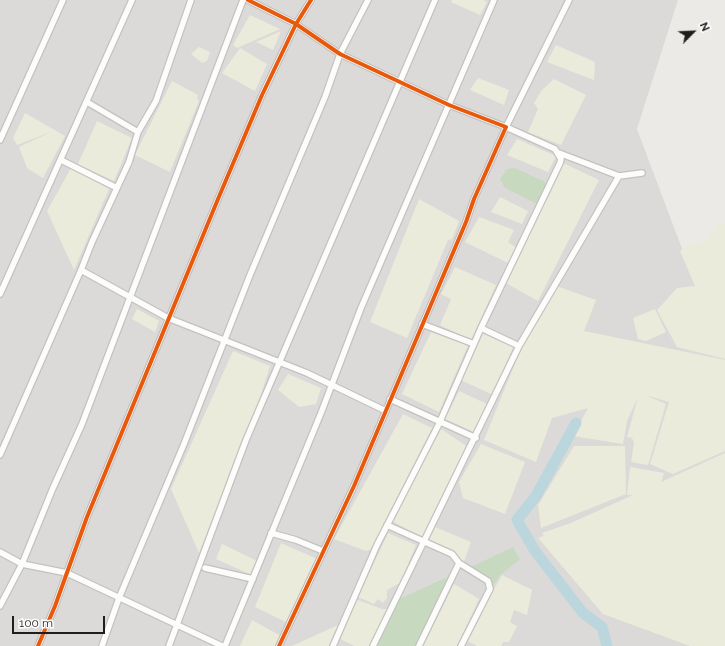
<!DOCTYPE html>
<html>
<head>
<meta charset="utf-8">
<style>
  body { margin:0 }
  #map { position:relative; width:725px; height:646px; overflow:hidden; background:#eceae7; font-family:Raleway,sans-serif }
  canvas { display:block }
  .north { position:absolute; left:673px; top:12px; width:40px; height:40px; -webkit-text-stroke:3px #fff; paint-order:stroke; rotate:66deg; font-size:11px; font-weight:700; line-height:16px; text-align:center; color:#1e1e1e }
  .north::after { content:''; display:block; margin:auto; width:14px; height:18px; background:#1e1e1e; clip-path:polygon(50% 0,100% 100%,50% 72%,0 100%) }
  .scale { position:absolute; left:12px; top:616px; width:93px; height:18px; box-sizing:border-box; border:2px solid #1e1e1e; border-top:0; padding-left:5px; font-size:12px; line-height:14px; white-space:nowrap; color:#1e1e1e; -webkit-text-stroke:3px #fff; paint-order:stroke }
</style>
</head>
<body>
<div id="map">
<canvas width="725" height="646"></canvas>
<div class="north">N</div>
<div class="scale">100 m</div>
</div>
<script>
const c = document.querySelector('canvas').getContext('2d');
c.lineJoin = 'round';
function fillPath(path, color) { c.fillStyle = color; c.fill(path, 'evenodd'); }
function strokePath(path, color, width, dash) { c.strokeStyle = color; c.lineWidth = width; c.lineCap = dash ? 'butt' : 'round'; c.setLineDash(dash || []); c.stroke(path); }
fillPath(new Path2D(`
  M 0,0 L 678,0 L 637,129 L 722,355 L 725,356 L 725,646 L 0,646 Z`), '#dbdad8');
fillPath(new Path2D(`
  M 452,0 L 483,0 L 487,2 L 480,15 L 451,2 Z
  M 250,15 L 280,29 L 237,48 L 233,45 Z
  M 281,31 L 273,50 L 256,42 Z
  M 556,45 L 595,62 L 594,80 L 547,62 Z
  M 199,47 L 210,52 L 207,61 L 202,63 L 191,54 Z
  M 240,48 L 267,64 L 255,91 L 222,73 Z
  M 478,78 L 509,90 L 504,105 L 470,90 Z
  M 554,79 L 586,95 L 561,145 L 528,132 L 538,109 L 534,103 L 542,90 Z
  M 172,81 L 198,95 L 197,99 L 199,101 L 170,172 L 135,155 Z
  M 25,113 L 65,136 L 43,178 L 27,168 L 19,147 L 53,131 L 17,145 L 13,138 Z
  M 97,121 L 132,138 L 114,181 L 78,164 Z
  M 517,139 L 556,156 L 548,172 L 507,155 Z
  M 563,163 L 599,180 L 538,301 L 504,282 Z
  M 71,168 L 109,189 L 74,270 L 47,211 Z
  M 500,197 L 528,211 L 522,224 L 491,212 Z
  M 419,199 L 459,221 L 452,239 L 448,240 L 407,338 L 370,322 Z
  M 479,217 L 514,230 L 508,242 L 517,248 L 508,263 L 465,242 Z
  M 719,223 L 725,224 L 725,359 L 677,347 L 657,310 L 677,288 L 695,286 L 680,251 L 693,242 L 705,242 Z
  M 455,267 L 496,285 L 471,340 L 440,325 L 451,299 L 441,294 Z
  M 551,284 L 596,300 L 584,331 L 725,360 L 725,451 L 673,474 L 650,464 L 669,402 L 645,395 L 666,404 L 648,465 L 631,462 L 634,443 L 632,438 L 627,437 L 638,397 L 627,421 L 623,444 L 573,436 L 588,408 L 552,418 L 536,462 L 484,440 L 518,356 Z
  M 137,309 L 159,321 L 155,332 L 132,319 Z
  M 655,309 L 666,332 L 646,341 L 638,339 L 633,318 Z
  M 431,332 L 468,345 L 439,412 L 402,394 Z
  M 483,334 L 513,347 L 493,395 L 461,380 Z
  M 233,351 L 270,366 L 257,407 L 199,553 L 171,489 Z
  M 288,374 L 321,388 L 316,404 L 299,407 L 278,390 Z
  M 459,391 L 489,405 L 474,432 L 445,419 Z
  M 403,414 L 432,428 L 371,549 L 366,551 L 334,539 Z
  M 441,429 L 468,447 L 423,538 L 392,521 Z
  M 481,444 L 525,462 L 505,514 L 463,498 L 459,482 Z
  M 574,446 L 625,446 L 626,494 L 541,528 L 538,505 Z
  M 725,453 L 725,646 L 690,646 L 603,614 L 538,538 L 544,536 L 542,533 L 571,523 L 633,495 L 627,495 L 630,467 L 664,473 L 661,482 Z
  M 435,527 L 471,542 L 463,564 L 456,567 L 454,556 L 426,542 Z
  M 388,533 L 416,545 L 400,583 L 387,590 L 387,598 L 383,603 L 378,599 L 374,604 L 358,597 Z
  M 281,543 L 317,559 L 288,623 L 255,607 Z
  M 222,544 L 257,561 L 252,575 L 216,559 Z
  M 502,575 L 532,590 L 527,615 L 514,610 L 510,622 L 517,626 L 509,642 L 503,642 L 501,646 L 477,646 L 466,640 Z
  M 454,584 L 479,599 L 457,646 L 423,646 Z
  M 355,599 L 382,609 L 390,609 L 371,646 L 355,646 L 340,639 L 348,621 Z
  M 252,620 L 281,636 L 276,646 L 240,646 Z
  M 338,625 L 329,646 L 292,646 Z`), '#ebebdb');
fillPath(new Path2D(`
  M 515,168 L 545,182 C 547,191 542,197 537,204 L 505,188 L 500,179 L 507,169 Z
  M 513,547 L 520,559 L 500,575 L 490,590 L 487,580 L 471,567 Z
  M 450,576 L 415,646 L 375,646 L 399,599 Z`), '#c7d9be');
strokePath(new Path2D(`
  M 576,423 L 536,496 L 517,520 L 535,551 L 583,613 L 602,627 L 607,646`), '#bcd6de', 11);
const street = new Path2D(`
  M 248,0 L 296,24 L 340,54 L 449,105 L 506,127 L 474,199 L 466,222 L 354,486 L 279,646
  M 87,102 L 138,132
  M 0,140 L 63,0
  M 559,153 L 619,176 L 642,173
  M 61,160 L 117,188
  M 81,270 L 168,318 L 307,373 L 386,411
  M 0,294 L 132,0
  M 422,324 L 474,344
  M 519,346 L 619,176
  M 390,399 L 476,438
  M 0,455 L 81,270 L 92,242 L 129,162 L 138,132 L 156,101 L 191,0
  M 387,525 L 452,554 L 459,563 L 419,646
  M 271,533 L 296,540 L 323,551
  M 0,552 L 22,564 L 67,573 L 222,646
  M 459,563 L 488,581 L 490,589 L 461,646
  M 205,568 L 253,579
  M 0,606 L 22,564 L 53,488 L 82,424 L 243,0
  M 38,646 L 55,606 L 87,517 L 218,199 L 262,95 L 296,24 L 311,0
  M 102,646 L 119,598 L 184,444 L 250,275 L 325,97 L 340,54 L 368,0
  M 169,646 L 246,440 L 435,0
  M 225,646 L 321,413 L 361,308 L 494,0
  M 333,646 L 377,545 L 438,426 L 481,328 L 560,163 L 561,159 L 555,149 L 506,127 L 569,0
  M 373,646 L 519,346 L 481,328`);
strokePath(street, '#c3c2c1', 8);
strokePath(street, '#fcfcfb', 5.5);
strokePath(new Path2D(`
  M 248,0 L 296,24 L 340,54 L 449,105 L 506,127 L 474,199 L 466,222 L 354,486 L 279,646
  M 38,646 L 55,606 L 87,517 L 218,199 L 262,95 L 296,24 L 311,0`), '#e8590c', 4);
</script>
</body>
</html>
